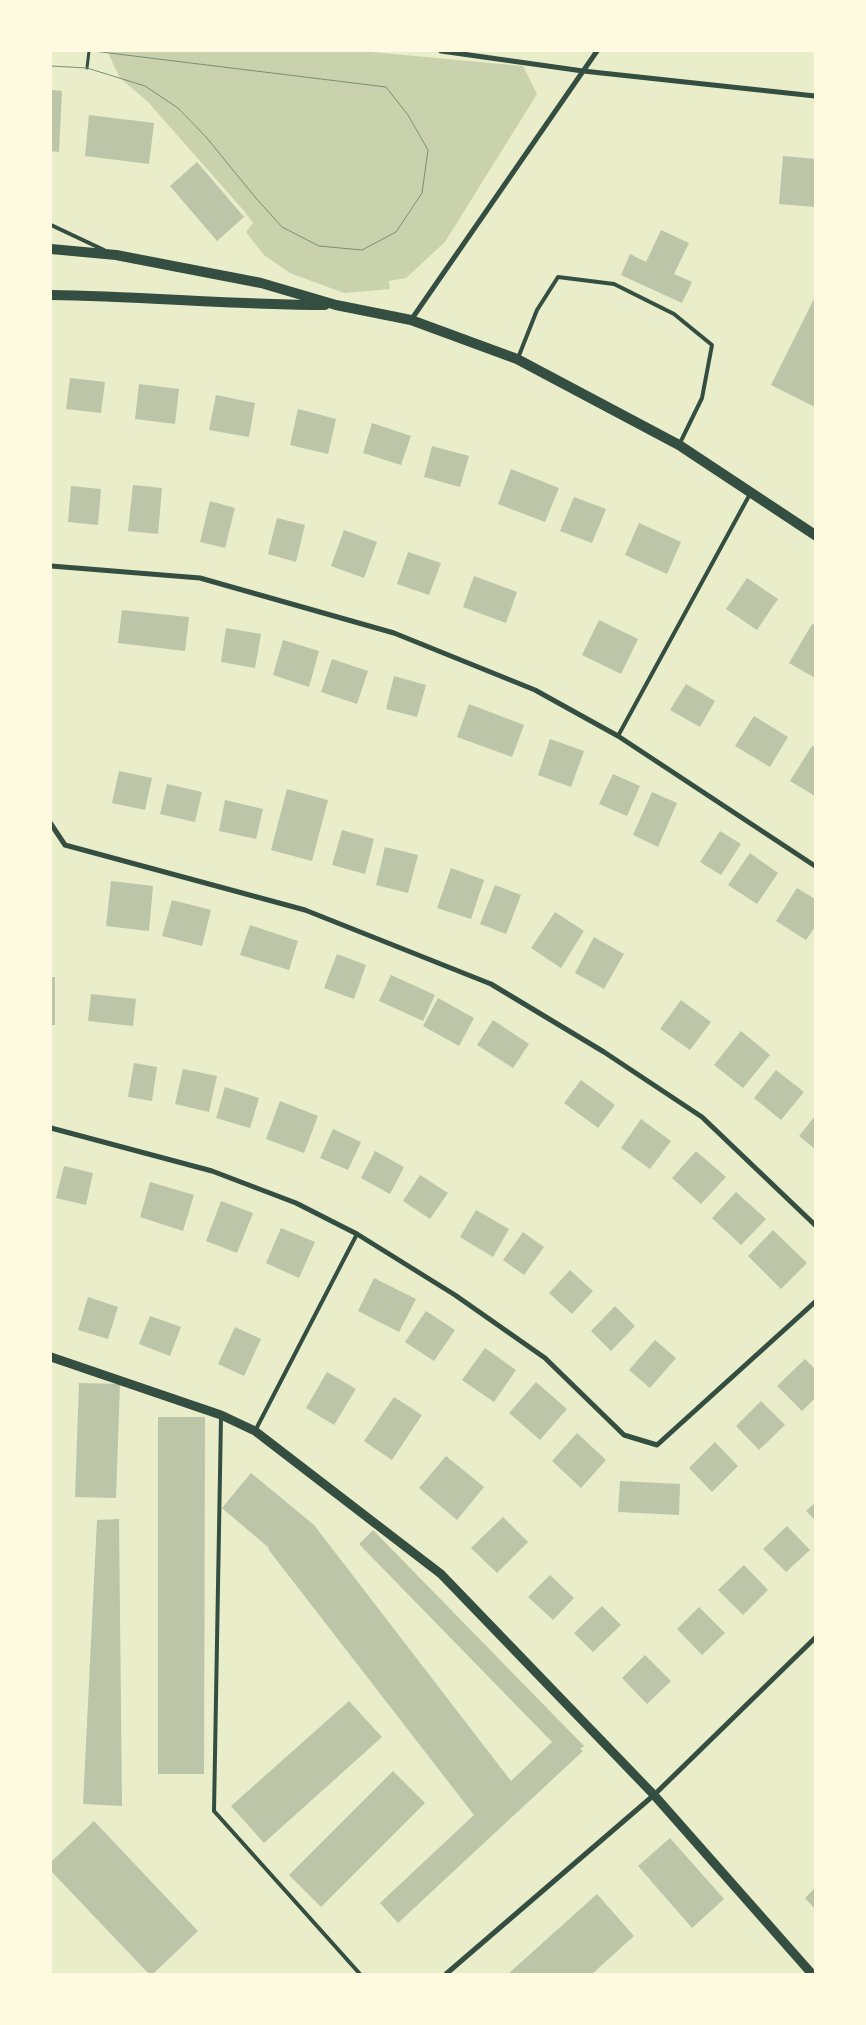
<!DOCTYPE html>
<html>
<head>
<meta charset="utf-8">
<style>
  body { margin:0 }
  #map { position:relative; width:866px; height:2025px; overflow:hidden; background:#e9edc9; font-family:"Work Sans",sans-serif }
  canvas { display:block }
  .frame { position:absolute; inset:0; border:52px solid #fefae0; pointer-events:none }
</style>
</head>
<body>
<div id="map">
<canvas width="866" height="2025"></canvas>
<div class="frame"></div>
</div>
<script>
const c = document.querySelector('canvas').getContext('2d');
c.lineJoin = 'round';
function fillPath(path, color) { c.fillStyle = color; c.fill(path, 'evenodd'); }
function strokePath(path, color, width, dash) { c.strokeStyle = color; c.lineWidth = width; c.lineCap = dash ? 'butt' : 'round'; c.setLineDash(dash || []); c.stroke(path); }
fillPath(new Path2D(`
  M 107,51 L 360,51 L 523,66 L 537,94 L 445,242 L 406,278 L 389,281 L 390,289 L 344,293 L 290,273 L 264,255 L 246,232 L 253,223 L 245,212 L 148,102 L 120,78 Z`), '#cad2ad');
fillPath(new Path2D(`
  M 51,90 L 62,91 L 59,152 L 51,151 Z
  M 89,115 L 154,123 L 149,164 L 85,156 Z
  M 783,156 L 815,159 L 815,207 L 779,204 Z
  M 197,162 L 244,217 L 217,241 L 170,186 Z
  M 661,230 L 689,243 L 674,274 L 692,282 L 682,303 L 621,275 L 630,254 L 646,262 Z
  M 815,297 L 815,407 L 771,385 Z
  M 70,378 L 105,382 L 101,413 L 66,409 Z
  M 139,384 L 179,389 L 175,424 L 135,419 Z
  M 216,395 L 255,403 L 249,437 L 209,430 Z
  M 298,409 L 336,419 L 328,454 L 290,445 Z
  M 372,423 L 411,436 L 401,465 L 363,453 Z
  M 432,446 L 469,456 L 460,487 L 424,477 Z
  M 511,469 L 559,488 L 545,522 L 498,504 Z
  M 133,485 L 162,488 L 158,534 L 128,531 Z
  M 71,486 L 101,489 L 98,525 L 68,522 Z
  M 574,497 L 606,509 L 592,543 L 560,531 Z
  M 210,501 L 235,508 L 225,548 L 200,542 Z
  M 277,518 L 305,525 L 296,562 L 268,554 Z
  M 639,523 L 681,542 L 667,574 L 625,555 Z
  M 344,530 L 377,542 L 364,578 L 331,566 Z
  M 408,552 L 441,563 L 429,595 L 397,584 Z
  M 474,576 L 517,592 L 506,623 L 463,607 Z
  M 747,578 L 778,599 L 757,630 L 726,609 Z
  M 122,610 L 189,617 L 185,651 L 118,643 Z
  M 599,620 L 638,639 L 621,674 L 582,655 Z
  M 812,624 L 815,625 L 815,678 L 789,663 Z
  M 226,628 L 261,634 L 255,668 L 221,662 Z
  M 283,640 L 319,651 L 309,687 L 273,675 Z
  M 332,659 L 368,671 L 357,704 L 321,692 Z
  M 394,676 L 426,685 L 417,717 L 386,709 Z
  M 686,684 L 715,701 L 700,727 L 670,710 Z
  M 469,704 L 524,725 L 512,757 L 457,737 Z
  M 754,716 L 788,737 L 770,767 L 735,746 Z
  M 550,739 L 584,751 L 571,787 L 538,775 Z
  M 812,746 L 815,747 L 815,796 L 790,781 Z
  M 119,771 L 152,778 L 145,810 L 112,803 Z
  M 613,774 L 640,786 L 627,816 L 599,804 Z
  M 167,784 L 202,792 L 195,822 L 160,814 Z
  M 287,789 L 328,800 L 312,861 L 271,850 Z
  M 652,792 L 677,803 L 658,847 L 633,835 Z
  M 225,800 L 263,809 L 256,839 L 219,831 Z
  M 342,830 L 374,839 L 365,874 L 332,865 Z
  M 720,831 L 741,844 L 721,875 L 700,862 Z
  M 385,847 L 418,855 L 408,893 L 376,885 Z
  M 750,853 L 778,873 L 757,904 L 728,885 Z
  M 451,868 L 484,880 L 471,919 L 437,908 Z
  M 111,881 L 153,886 L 149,931 L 106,926 Z
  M 495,885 L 521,895 L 506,934 L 480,924 Z
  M 797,888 L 815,899 L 815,927 L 806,940 L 776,921 Z
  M 172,900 L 211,910 L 202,946 L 162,936 Z
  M 555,912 L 584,931 L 561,968 L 531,948 Z
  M 250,925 L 298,941 L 289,970 L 240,955 Z
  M 594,937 L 624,954 L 604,989 L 575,973 Z
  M 337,954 L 366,965 L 354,999 L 324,988 Z
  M 391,975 L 435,995 L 423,1021 L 379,1001 Z
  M 51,977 L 55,977 L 55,1025 L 51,1025 Z
  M 91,994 L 136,999 L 133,1026 L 88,1021 Z
  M 438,998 L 474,1018 L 459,1046 L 423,1026 Z
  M 681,1000 L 711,1022 L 690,1050 L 660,1029 Z
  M 493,1020 L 529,1044 L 513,1068 L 477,1045 Z
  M 741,1031 L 770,1055 L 743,1088 L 714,1065 Z
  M 134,1063 L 157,1067 L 152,1101 L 128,1097 Z
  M 183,1069 L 217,1076 L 209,1112 L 175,1104 Z
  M 776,1070 L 804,1092 L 781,1120 L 754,1098 Z
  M 581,1080 L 615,1105 L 598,1128 L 564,1103 Z
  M 225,1087 L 259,1098 L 250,1128 L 216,1118 Z
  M 280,1101 L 318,1116 L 304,1153 L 266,1139 Z
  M 815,1116 L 815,1149 L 799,1136 Z
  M 641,1119 L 671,1141 L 650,1169 L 621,1148 Z
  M 333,1129 L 361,1142 L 348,1170 L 320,1158 Z
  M 375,1151 L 404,1167 L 390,1194 L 361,1178 Z
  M 696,1151 L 726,1177 L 701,1204 L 672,1178 Z
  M 64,1166 L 93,1173 L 86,1205 L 56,1198 Z
  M 420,1175 L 448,1193 L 430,1219 L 403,1201 Z
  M 150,1182 L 194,1195 L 183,1231 L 140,1217 Z
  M 736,1192 L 766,1219 L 741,1245 L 712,1218 Z
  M 221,1201 L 253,1213 L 237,1253 L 206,1241 Z
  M 476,1210 L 509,1229 L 493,1257 L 460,1237 Z
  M 281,1228 L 315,1242 L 299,1278 L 266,1263 Z
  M 773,1230 L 807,1263 L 781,1289 L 748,1256 Z
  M 523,1232 L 544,1247 L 524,1275 L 503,1260 Z
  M 570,1270 L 593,1291 L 572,1314 L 549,1293 Z
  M 374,1278 L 416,1299 L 399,1332 L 358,1311 Z
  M 88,1297 L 118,1307 L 108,1339 L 78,1330 Z
  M 615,1306 L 635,1326 L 611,1351 L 591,1331 Z
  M 426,1311 L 455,1330 L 434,1361 L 405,1342 Z
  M 150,1316 L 181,1327 L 170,1356 L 139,1344 Z
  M 235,1327 L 261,1339 L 244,1376 L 218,1364 Z
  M 655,1340 L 676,1358 L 650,1388 L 629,1370 Z
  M 485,1348 L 516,1370 L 494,1402 L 462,1380 Z
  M 805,1359 L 815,1369 L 815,1398 L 802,1411 L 777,1386 Z
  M 327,1372 L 356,1389 L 334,1425 L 306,1408 Z
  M 536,1382 L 567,1409 L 540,1440 L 509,1413 Z
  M 79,1383 L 120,1384 L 116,1498 L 75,1497 Z
  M 394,1397 L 422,1415 L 392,1460 L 364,1441 Z
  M 761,1401 L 785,1425 L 759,1450 L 736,1426 Z
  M 158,1417 L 205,1417 L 204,1774 L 158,1774 Z
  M 577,1433 L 606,1460 L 581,1488 L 552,1461 Z
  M 715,1442 L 738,1466 L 712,1492 L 689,1468 Z
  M 446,1456 L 484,1487 L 457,1520 L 419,1488 Z
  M 251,1473 L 314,1525 L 511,1781 L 552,1742 L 359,1544 L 373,1530 L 584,1746 L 580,1749 L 583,1751 L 398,1923 L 380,1903 L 474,1815 L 268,1549 L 269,1548 L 222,1508 Z
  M 620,1481 L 680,1484 L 679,1515 L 618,1512 Z
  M 815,1503 L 815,1520 L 806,1511 Z
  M 503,1517 L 528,1542 L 497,1573 L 471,1548 Z
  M 119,1519 L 122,1806 L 83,1804 L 97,1520 Z
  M 787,1526 L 810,1550 L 786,1572 L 763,1549 Z
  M 744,1565 L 768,1590 L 743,1615 L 718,1590 Z
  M 550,1575 L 574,1598 L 553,1620 L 528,1597 Z
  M 602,1606 L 621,1625 L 593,1652 L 574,1633 Z
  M 699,1607 L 725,1633 L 702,1655 L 677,1629 Z
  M 645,1655 L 671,1681 L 647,1704 L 622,1678 Z
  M 349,1701 L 382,1737 L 264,1843 L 231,1806 Z
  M 393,1771 L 425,1803 L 321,1907 L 289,1875 Z
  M 94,1821 L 198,1931 L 153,1974 L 149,1974 L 51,1871 L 51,1862 Z
  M 670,1838 L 724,1899 L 692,1928 L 638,1866 Z
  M 815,1888 L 815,1909 L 805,1898 Z
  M 597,1894 L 634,1936 L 592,1974 L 508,1974 Z`), '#bcc5a7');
strokePath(new Path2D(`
  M 87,68 L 89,51`), '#344e41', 3);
strokePath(new Path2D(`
  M 51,225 L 104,250
  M 518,358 L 537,310 L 558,277 L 614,284 L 674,314 L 712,345 L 702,398 L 679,445
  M 618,736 L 750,494
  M 221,1417 L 214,1811 L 360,1974
  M 255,1431 L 357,1234`), '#344e41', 4);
strokePath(new Path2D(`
  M 441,51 L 583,71 L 815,96
  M 411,320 L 597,51
  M 51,566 L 200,578 L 394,633 L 535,690 L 618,736 L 815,866
  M 51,824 L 65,845 L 305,910 L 491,984 L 604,1052 L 702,1117 L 815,1225
  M 51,1128 L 212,1171 L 296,1203 L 357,1234 L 455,1295 L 545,1358 L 624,1435 L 657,1445 L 815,1302
  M 446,1974 L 654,1795 L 815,1638`), '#344e41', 5);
strokePath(new Path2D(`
  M 51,1357 L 221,1415 L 255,1431 L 441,1574 L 654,1795 L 812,1974`), '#344e41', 9);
strokePath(new Path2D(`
  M 51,249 L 116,255 L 261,283 L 336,305 L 411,320 L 517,359 L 679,445 L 815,535
  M 51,295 C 143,296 233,305 325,305`), '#344e41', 10);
strokePath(new Path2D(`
  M 51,51 L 84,51
  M 51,66 L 87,68 L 145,86 L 178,108 L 206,137 L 255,197 L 282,227 L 319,246 L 362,250 L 396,232 L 422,193 L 428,150 L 408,115 L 386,87 L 93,51`), '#7c8e77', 1);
</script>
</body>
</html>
